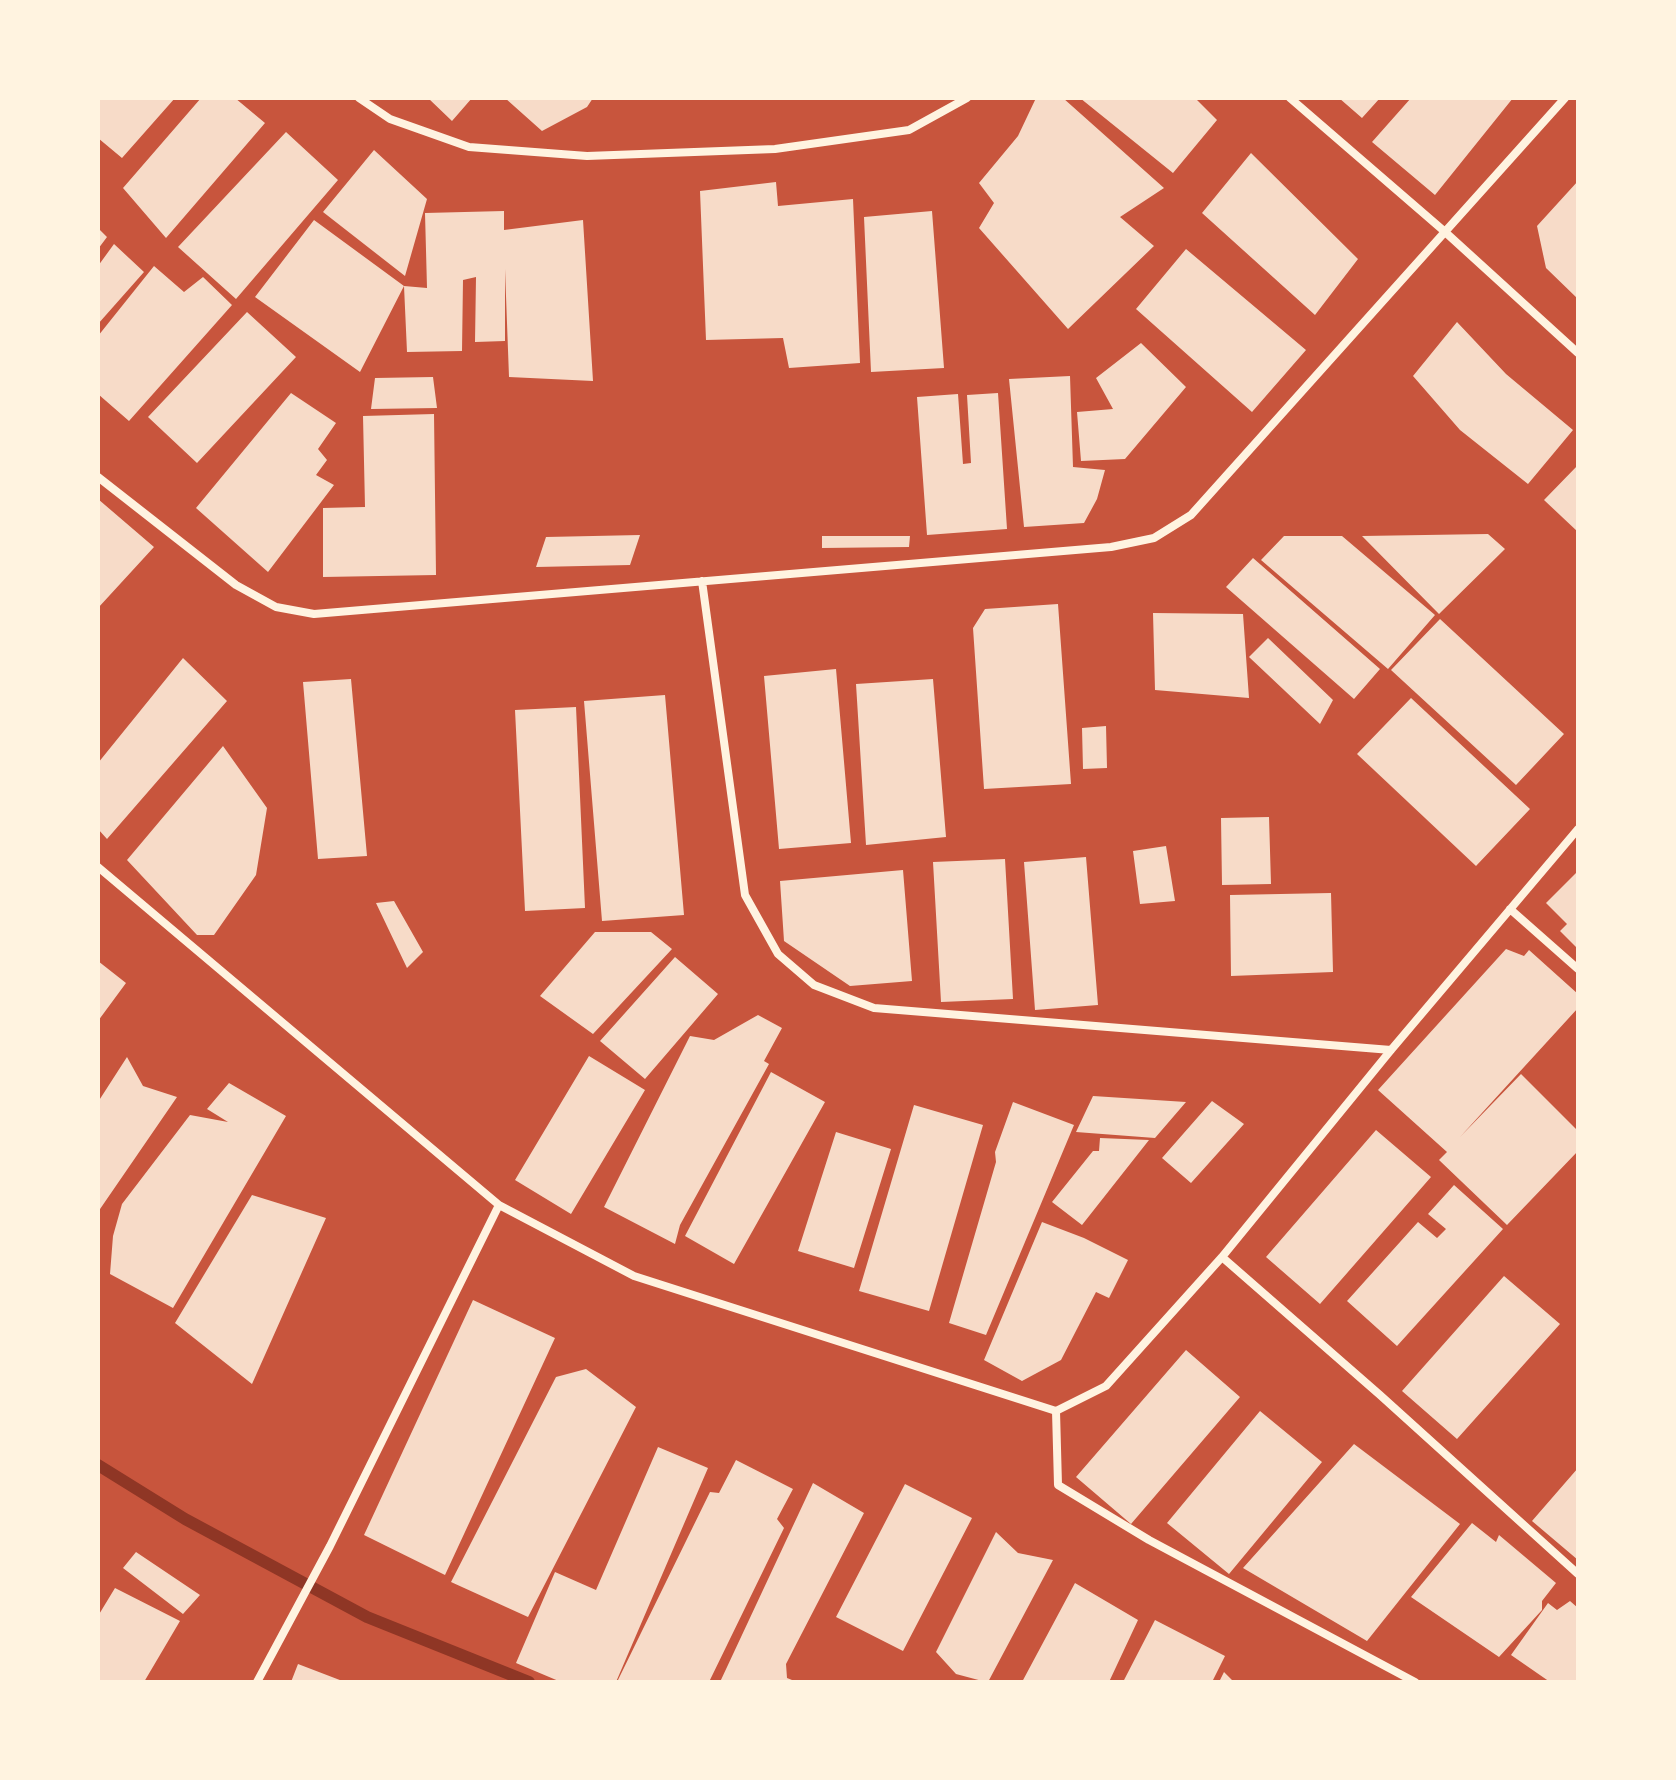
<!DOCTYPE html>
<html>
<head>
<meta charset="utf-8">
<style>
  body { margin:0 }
  #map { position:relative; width:1676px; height:1780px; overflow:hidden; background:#c8553d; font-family:"Alegreya Sans",sans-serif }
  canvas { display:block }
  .frame { position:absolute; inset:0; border:100px solid #fff3e0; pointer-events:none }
</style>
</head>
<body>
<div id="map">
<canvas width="1676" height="1780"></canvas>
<div class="frame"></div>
</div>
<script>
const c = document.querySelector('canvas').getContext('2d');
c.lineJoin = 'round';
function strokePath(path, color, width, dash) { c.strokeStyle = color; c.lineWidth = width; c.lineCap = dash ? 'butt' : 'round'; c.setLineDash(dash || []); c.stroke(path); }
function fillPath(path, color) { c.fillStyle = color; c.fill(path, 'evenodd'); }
strokePath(new Path2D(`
  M 98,1465 L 185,1519 L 367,1617 L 529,1682`), '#8f3625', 12);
fillPath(new Path2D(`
  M 98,98 L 175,98 L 122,158 L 98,138 Z
  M 201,98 L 235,98 L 265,123 L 166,238 L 123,188 Z
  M 428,98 L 472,98 L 452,121 Z
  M 505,98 L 593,98 L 587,107 L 542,131 Z
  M 1036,98 L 1063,98 L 1164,188 L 1120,217 L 1154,246 L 1068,329 L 979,228 L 994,203 L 979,183 L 1018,136 Z
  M 1080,98 L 1195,98 L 1217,120 L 1173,173 Z
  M 1339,98 L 1380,98 L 1362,118 Z
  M 1411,98 L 1513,98 L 1435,195 L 1372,142 Z
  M 286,132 L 338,180 L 236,299 L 178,247 Z
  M 374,150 L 427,199 L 405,276 L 323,212 Z
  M 1251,153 L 1358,259 L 1315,315 L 1202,213 Z
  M 1578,181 L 1578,299 L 1546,268 L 1537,226 Z
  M 776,182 L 778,206 L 853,199 L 860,363 L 789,368 L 783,338 L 706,340 L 700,191 Z
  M 504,211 L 504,230 L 583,220 L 593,381 L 509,377 L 505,269 L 505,341 L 475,342 L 476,277 L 463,280 L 462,351 L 407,352 L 404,286 L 360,372 L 255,297 L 314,220 L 404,286 L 427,288 L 425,213 Z
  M 932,211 L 944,368 L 871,372 L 864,217 Z
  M 98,228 L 107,237 L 98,249 Z
  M 114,244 L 144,272 L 98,324 L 98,266 Z
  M 1186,249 L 1306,350 L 1252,412 L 1136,309 Z
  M 154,266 L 184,292 L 203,277 L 232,305 L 129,421 L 98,394 L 98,336 Z
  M 247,312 L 296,357 L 197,463 L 148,417 Z
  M 1457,322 L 1506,374 L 1573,430 L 1528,484 L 1460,430 L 1413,376 Z
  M 1141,343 L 1186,387 L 1125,459 L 1081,461 L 1077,412 L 1113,409 L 1096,378 Z
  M 1070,376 L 1073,467 L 1105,470 L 1097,499 L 1084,523 L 1024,527 L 1009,379 Z
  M 433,377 L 437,408 L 371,409 L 375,378 Z
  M 291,393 L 336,423 L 318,449 L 327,460 L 316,475 L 334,485 L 268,572 L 196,508 Z
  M 998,393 L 1007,529 L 927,535 L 917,397 L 958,394 L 963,464 L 971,463 L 967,395 Z
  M 434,414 L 436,575 L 323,577 L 323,508 L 365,507 L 363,416 Z
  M 1578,465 L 1578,532 L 1544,500 Z
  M 98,499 L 154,547 L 98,608 Z
  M 1488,534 L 1505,549 L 1439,614 L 1362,536 Z
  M 640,535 L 630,565 L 536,567 L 546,537 Z
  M 822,536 L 910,536 L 909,547 L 822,548 Z
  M 1284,536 L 1342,536 L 1435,615 L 1388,669 L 1261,560 Z
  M 1253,558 L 1380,669 L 1354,699 L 1226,587 Z
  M 1058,604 L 1071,784 L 984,789 L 973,628 L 985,609 Z
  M 1153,613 L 1243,614 L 1249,698 L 1155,690 Z
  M 1440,619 L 1564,734 L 1516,785 L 1391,670 Z
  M 1268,638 L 1333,700 L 1320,724 L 1249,657 Z
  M 183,658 L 227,701 L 107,839 L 98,829 L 98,763 Z
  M 836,669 L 851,843 L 779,849 L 764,676 Z
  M 351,679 L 367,856 L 318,859 L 303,682 Z
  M 933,679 L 946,837 L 866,845 L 856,684 Z
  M 665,695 L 684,915 L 602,921 L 584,701 Z
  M 1411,698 L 1530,809 L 1476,866 L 1357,754 Z
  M 576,707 L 585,908 L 525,911 L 515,710 Z
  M 1106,726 L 1107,768 L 1083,769 L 1082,728 Z
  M 223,746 L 267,808 L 256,875 L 214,935 L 197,935 L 127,860 Z
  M 1269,817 L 1271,884 L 1222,885 L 1221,818 Z
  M 1166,846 L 1175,901 L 1140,904 L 1133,851 Z
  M 1086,857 L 1098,1005 L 1035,1010 L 1024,862 Z
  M 1005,859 L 1013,999 L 941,1002 L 933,862 Z
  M 903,870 L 912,981 L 850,986 L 784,941 L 780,881 Z
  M 1578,871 L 1578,949 L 1560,931 L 1567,924 L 1546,903 Z
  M 1331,893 L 1333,972 L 1231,976 L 1230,895 Z
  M 394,901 L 423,952 L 407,968 L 376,903 Z
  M 595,932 L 651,932 L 672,949 L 593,1034 L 540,996 Z
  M 1506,949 L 1524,956 L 1529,950 L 1578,994 L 1578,1008 L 1460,1137 L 1521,1074 L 1578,1131 L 1578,1151 L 1507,1225 L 1439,1160 L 1447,1152 L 1378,1090 Z
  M 675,957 L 718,994 L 645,1079 L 600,1041 Z
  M 98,961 L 126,983 L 98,1021 Z
  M 758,1015 L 782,1028 L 764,1061 L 769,1064 L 680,1225 L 675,1244 L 604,1207 L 690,1036 L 714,1040 Z
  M 589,1056 L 645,1090 L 571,1214 L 515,1180 Z
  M 127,1057 L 143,1086 L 177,1097 L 98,1212 L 98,1102 Z
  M 771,1072 L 825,1102 L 734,1264 L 685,1236 Z
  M 229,1083 L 286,1116 L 173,1308 L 110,1274 L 113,1236 L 122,1204 L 190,1115 L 228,1122 L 207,1109 Z
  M 1093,1096 L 1186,1102 L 1155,1138 L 1076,1132 Z
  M 1212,1101 L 1244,1124 L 1191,1183 L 1162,1158 Z
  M 1013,1102 L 1074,1125 L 986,1335 L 949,1323 L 996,1162 L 995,1152 Z
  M 914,1105 L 983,1125 L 929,1311 L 859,1291 Z
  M 1376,1130 L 1431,1177 L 1320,1304 L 1266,1257 Z
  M 836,1132 L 891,1149 L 854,1268 L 798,1251 Z
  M 1100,1138 L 1149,1140 L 1082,1225 L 1052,1202 L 1093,1151 L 1099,1151 Z
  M 1454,1185 L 1503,1229 L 1397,1346 L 1347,1301 L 1418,1222 L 1437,1238 L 1446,1229 L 1428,1214 Z
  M 252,1195 L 326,1218 L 252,1384 L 175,1323 Z
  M 1042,1222 L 1084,1238 L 1128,1260 L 1109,1298 L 1096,1292 L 1061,1360 L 1022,1381 L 984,1360 Z
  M 1504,1276 L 1560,1324 L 1457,1439 L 1402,1391 Z
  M 473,1300 L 555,1338 L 445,1575 L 364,1535 Z
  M 1186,1350 L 1240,1397 L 1131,1524 L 1076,1477 Z
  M 586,1369 L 636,1407 L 528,1617 L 451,1582 L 556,1377 Z
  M 1260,1411 L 1322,1462 L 1229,1574 L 1167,1523 Z
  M 1354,1444 L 1460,1524 L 1367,1641 L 1243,1568 Z
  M 658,1447 L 708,1468 L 616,1682 L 561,1682 L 516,1663 L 555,1572 L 596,1590 Z
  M 736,1460 L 793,1489 L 777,1519 L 784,1528 L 709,1682 L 617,1682 L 710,1492 L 719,1493 Z
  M 1578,1468 L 1578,1560 L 1532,1521 Z
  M 813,1483 L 864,1513 L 786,1664 L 787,1678 L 797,1682 L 720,1682 Z
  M 905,1484 L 972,1518 L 903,1651 L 836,1617 Z
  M 1472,1523 L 1496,1542 L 1499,1535 L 1556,1583 L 1542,1601 L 1542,1610 L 1499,1657 L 1411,1597 Z
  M 996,1532 L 1018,1553 L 1053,1560 L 988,1682 L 986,1682 L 956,1674 L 936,1652 Z
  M 136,1552 L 200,1595 L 183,1614 L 123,1568 Z
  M 1075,1583 L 1138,1620 L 1109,1682 L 1022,1682 Z
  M 115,1588 L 180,1621 L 144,1682 L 98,1682 L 98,1616 Z
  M 1570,1601 L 1578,1608 L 1578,1682 L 1550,1682 L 1511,1655 L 1548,1603 L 1557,1610 Z
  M 1155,1620 L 1225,1656 L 1212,1682 L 1123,1682 Z
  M 298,1664 L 345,1682 L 291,1682 Z
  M 1224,1672 L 1234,1682 L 1219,1682 Z`), '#f7dbc8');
strokePath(new Path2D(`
  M 359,98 L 390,119 L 469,147 L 587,156 L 775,149 L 909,130 L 967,98
  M 1290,98 L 1444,231 L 1578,353
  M 98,477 L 236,585 L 276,607 L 314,614 L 1111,547 L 1154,538 L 1191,515 L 1565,98
  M 702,581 L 745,895 L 778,954 L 814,985 L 874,1008 L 1391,1050
  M 98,867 L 499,1205 L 634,1276 L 1056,1411 L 1106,1386 L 1222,1257 L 1391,1050 L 1578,829
  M 1510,909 L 1578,969
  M 1222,1257 L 1380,1395 L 1578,1574
  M 1056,1411 L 1058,1485 L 1149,1540 L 1415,1682
  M 257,1682 L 330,1546 L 499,1205`), '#fff3e0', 8);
</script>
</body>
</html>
